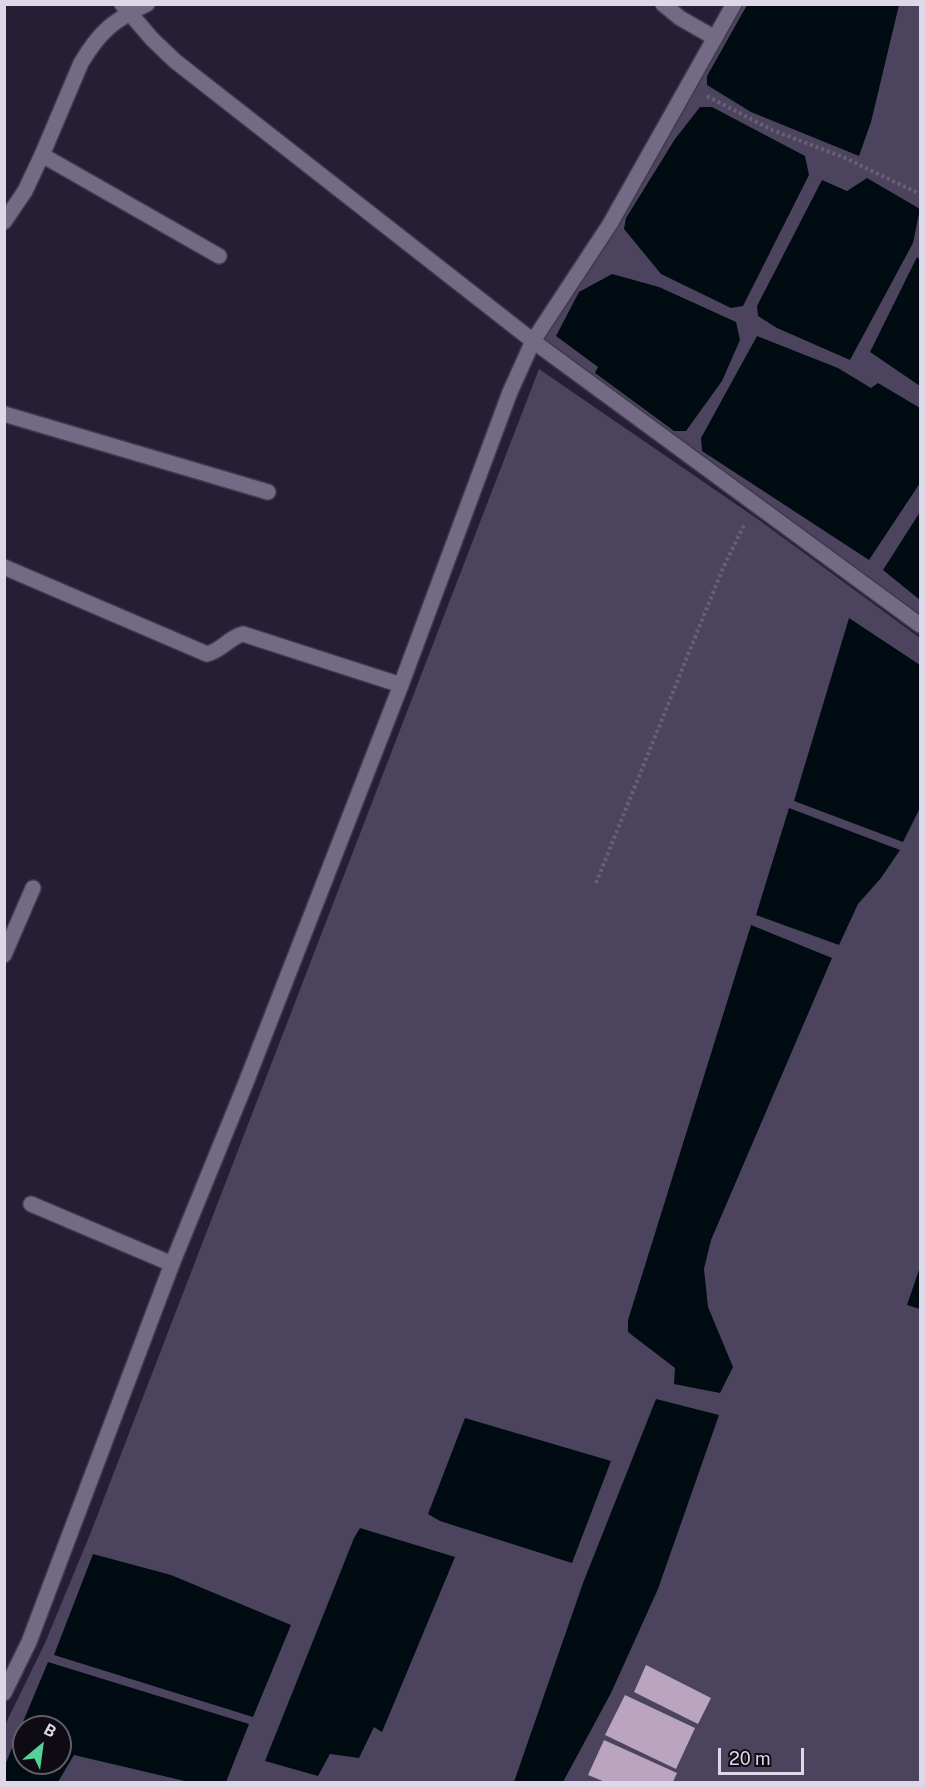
<!DOCTYPE html>
<html>
<head>
<meta charset="utf-8">
<style>
  body { margin:0 }
  #map { position:relative; width:925px; height:1787px; overflow:hidden; background:#261e35; font-family:"Public Sans",sans-serif }
  canvas { display:block }
  .frame { position:absolute; inset:0; border:6px solid #ddd8e8; pointer-events:none }
  .north { position:absolute; left:12px; top:1715px; width:60px; height:60px; box-sizing:border-box; background:#0e0b15; border:2px solid #615d69; border-radius:50%; rotate:29deg; font-size:16px; font-weight:700; line-height:24px; text-align:center; color:#ddd8e8 }
  .north::after { content:''; display:block; margin:auto; width:21px; height:27px; background:#53d396; clip-path:polygon(50% 0,100% 100%,50% 72%,0 100%) }
  .scale { position:absolute; left:718px; top:1748px; width:86px; height:27px; box-sizing:border-box; border:3px solid #ddd8e8; border-top:0; padding-left:8px; font-size:18px; line-height:21px; white-space:nowrap; color:#ddd8e8; -webkit-text-stroke:4px #0e0b15; paint-order:stroke }
</style>
</head>
<body>
<div id="map">
<canvas width="925" height="1787"></canvas>
<div class="frame"></div>
<div class="north">B</div>
<div class="scale">20 m</div>
</div>
<script>
const c = document.querySelector('canvas').getContext('2d');
c.lineJoin = 'round';
function fillPath(path, color) { c.fillStyle = color; c.fill(path, 'evenodd'); }
function strokePath(path, color, width, dash) { c.strokeStyle = color; c.lineWidth = width; c.lineCap = dash ? 'butt' : 'round'; c.setLineDash(dash || []); c.stroke(path); }
fillPath(new Path2D(`
  M 742,5 L 920,5 L 920,615 L 542,341 L 615,228 Z
  M 539,369 L 759,520 L 920,638 L 920,1782 L 5,1782 L 4,1727 L 45,1643 L 91,1532 ZM 24,1727 L 60,1727 L 60,1763 L 24,1763 Z`), '#4c445e');
fillPath(new Path2D(`
  M 747,5 L 899,5 L 871,122 L 859,156 L 751,112 L 707,85 L 707,76 Z
  M 700,107 L 712,107 L 805,156 L 809,175 L 743,306 L 731,308 L 661,274 L 624,229 L 626,218 L 675,139 Z
  M 867,178 L 920,209 L 913,243 L 850,360 L 777,328 L 758,316 L 757,306 L 822,180 L 847,191 Z
  M 917,257 L 920,260 L 920,386 L 870,352 Z
  M 612,274 L 659,287 L 736,322 L 740,340 L 722,381 L 686,431 L 674,431 L 595,373 L 598,367 L 556,336 L 579,292 Z
  M 757,336 L 838,368 L 871,388 L 878,383 L 920,408 L 920,483 L 869,560 L 702,451 L 701,438 Z
  M 920,512 L 920,600 L 883,570 Z
  M 849,618 L 920,665 L 920,808 L 903,842 L 794,801 Z
  M 789,808 L 900,850 L 881,878 L 858,904 L 839,945 L 756,915 Z
  M 751,925 L 832,958 L 711,1240 L 704,1269 L 708,1307 L 733,1367 L 720,1393 L 674,1384 L 675,1368 L 628,1332 L 628,1320 Z
  M 920,1267 L 920,1309 L 907,1305 Z
  M 656,1399 L 719,1415 L 658,1589 L 611,1693 L 563,1782 L 514,1782 L 583,1583 Z
  M 465,1418 L 611,1461 L 572,1563 L 440,1521 L 428,1514 Z
  M 360,1528 L 455,1557 L 382,1732 L 374,1727 L 359,1758 L 330,1754 L 318,1776 L 265,1761 L 354,1538 Z
  M 93,1554 L 171,1575 L 291,1625 L 253,1717 L 54,1655 Z
  M 48,1662 L 249,1724 L 226,1782 L 189,1782 L 74,1755 L 58,1782 L 5,1782 L 5,1765 ZM 24,1727 L 60,1727 L 60,1763 L 24,1763 Z`), '#000c11');
fillPath(new Path2D(`
  M 646,1665 L 711,1698 L 698,1724 L 634,1692 Z
  M 625,1695 L 695,1728 L 676,1769 L 605,1735 Z
  M 604,1740 L 677,1773 L 673,1782 L 605,1782 L 588,1775 Z`), '#baa4bf');
const lane = new Path2D(`
  M 663,4 L 680,18 L 715,38
  M 42,155 L 219,256
  M 4,414 L 268,492
  M 4,567 L 207,654 C 223,650 228,638 243,634 L 401,685
  M 4,955 L 33,888
  M 31,1204 L 172,1264`);
const street = new Path2D(`
  M 122,4 L 152,39 L 175,61 L 533,341 L 920,625
  M 4,222 L 25,191 L 42,155 L 81,63 C 100,31 114,20 147,4
  M 4,1693 L 29,1642 L 172,1264 L 245,1085 L 401,685 L 510,392 L 533,341 L 610,224 L 734,4`);
strokePath(lane, '#403a4d', 18);
strokePath(street, '#403a4d', 18);
strokePath(new Path2D(`
  M 707,96 L 772,130 L 843,157 L 920,194
  M 596,883 L 723,568 L 745,523`), '#676074', 4, [3, 3]);
strokePath(lane, '#736a86', 15);
strokePath(street, '#736a86', 15);
</script>
</body>
</html>
